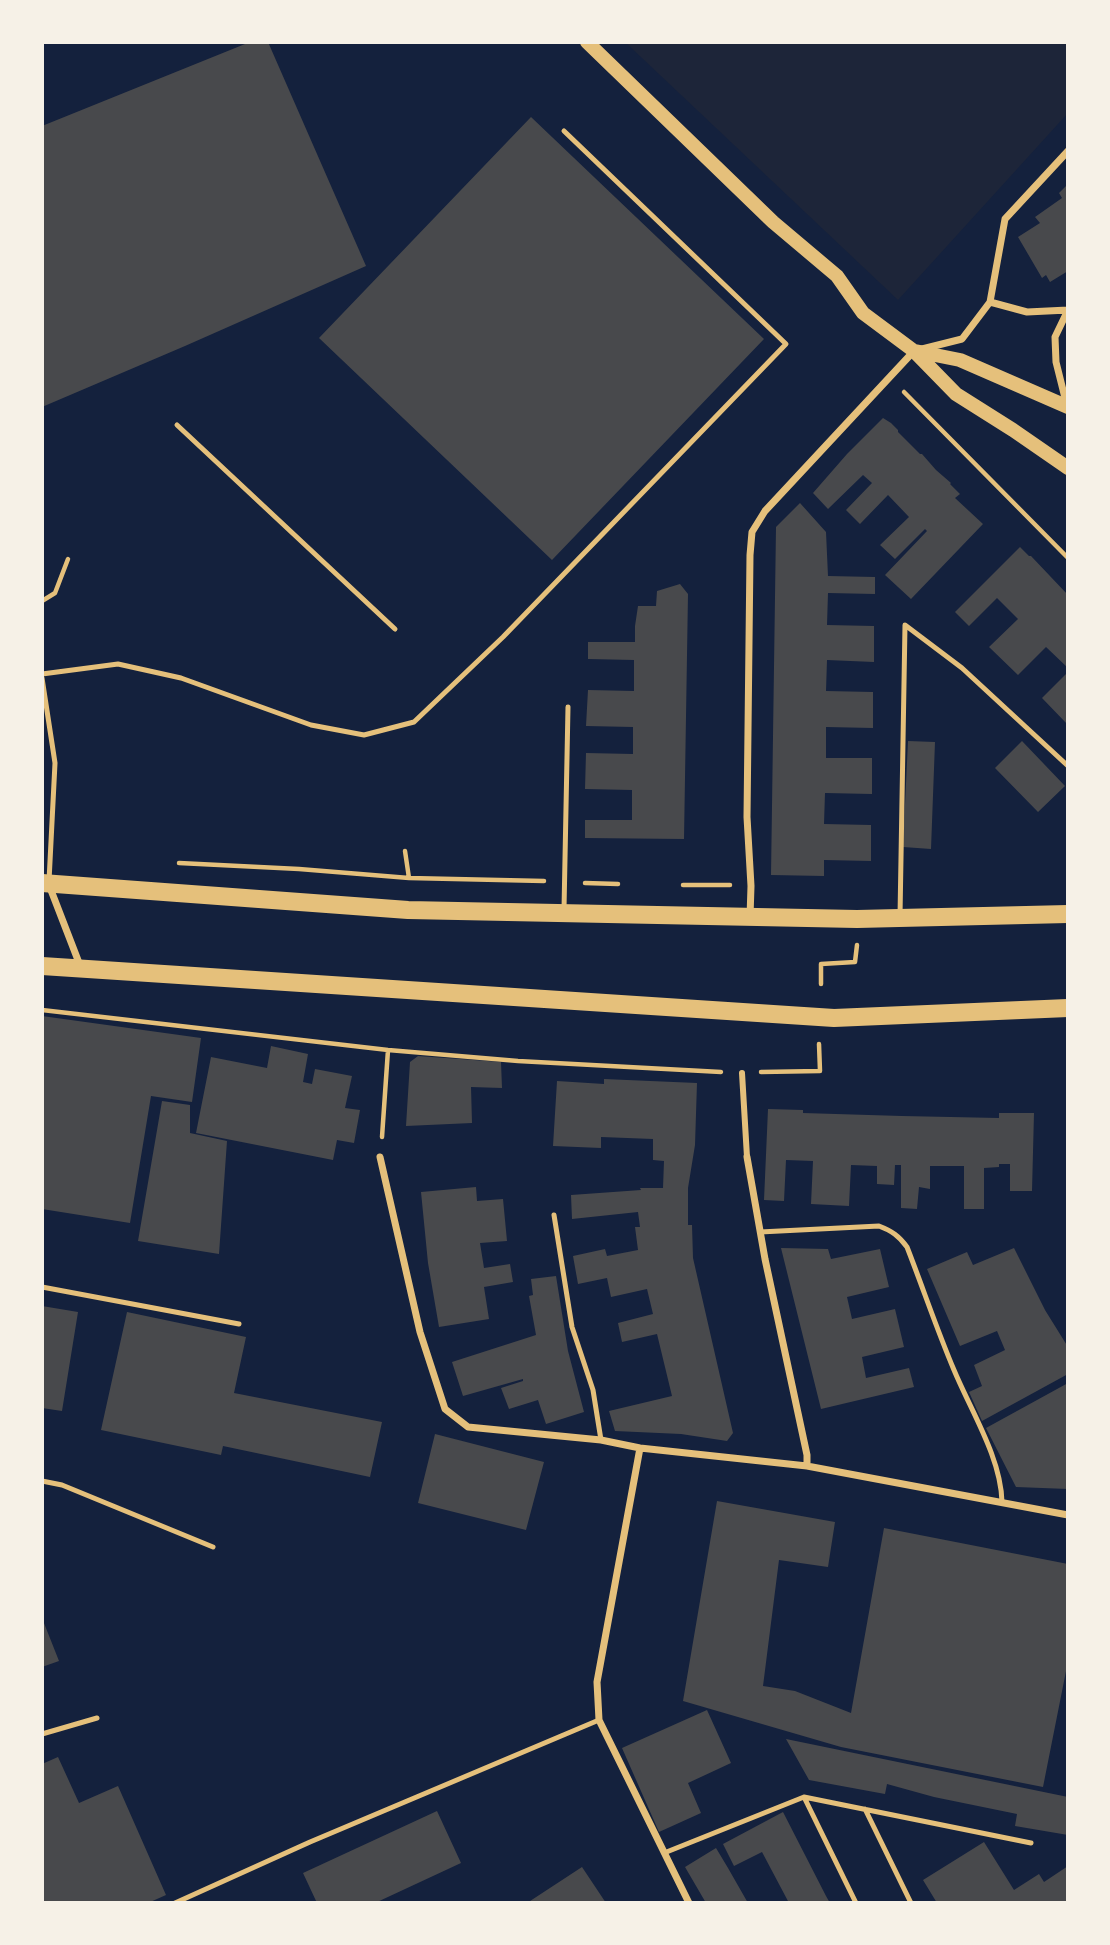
<!DOCTYPE html>
<html>
<head>
<meta charset="utf-8">
<style>
  body { margin:0 }
  #map { position:relative; width:1110px; height:1945px; overflow:hidden; background:#14213d; font-family:"Libre Baskerville",serif }
  canvas { display:block }
  .frame { position:absolute; inset:0; border:44px solid #f6f1e7; pointer-events:none }
</style>
</head>
<body>
<div id="map">
<canvas width="1110" height="1945"></canvas>
<div class="frame"></div>
</div>
<script>
const c = document.querySelector('canvas').getContext('2d');
c.lineJoin = 'round';
function fillPath(path, color) { c.fillStyle = color; c.fill(path, 'evenodd'); }
function strokePath(path, color, width, dash) { c.strokeStyle = color; c.lineWidth = width; c.lineCap = dash ? 'butt' : 'round'; c.setLineDash(dash || []); c.stroke(path); }
fillPath(new Path2D(`
  M 625,42 L 1068,42 L 1068,113 L 898,300 Z`), '#1d2539');
fillPath(new Path2D(`
  M 250,42 L 268,42 L 366,266 L 185,346 L 42,407 L 42,126 Z
  M 531,117 L 764,339 L 552,560 L 319,338 Z
  M 1068,184 L 1068,271 L 1050,282 L 1046,275 L 1042,278 L 1018,237 L 1040,223 L 1035,217 L 1062,198 L 1059,193 Z
  M 883,418 L 891,423 L 898,430 L 898,432 L 920,454 L 922,454 L 936,470 L 951,483 L 950,484 L 960,494 L 955,498 L 983,524 L 911,599 L 885,575 L 927,531 L 925,529 L 895,559 L 880,545 L 909,517 L 888,495 L 860,524 L 846,510 L 872,483 L 863,475 L 828,509 L 813,493 L 847,454 Z
  M 800,503 L 826,532 L 828,576 L 875,577 L 875,594 L 828,593 L 827,625 L 874,626 L 874,662 L 827,660 L 826,691 L 873,692 L 873,728 L 826,727 L 826,758 L 872,758 L 872,794 L 825,793 L 824,824 L 871,825 L 871,861 L 824,860 L 824,876 L 771,875 L 776,527 Z
  M 1020,547 L 1029,556 L 1031,556 L 1068,595 L 1068,668 L 1046,647 L 1018,675 L 989,647 L 1018,619 L 997,598 L 969,626 L 955,612 Z
  M 680,584 L 688,594 L 684,839 L 585,838 L 585,820 L 632,820 L 632,790 L 585,789 L 586,753 L 633,754 L 633,727 L 586,726 L 588,690 L 634,691 L 634,660 L 588,659 L 588,642 L 635,642 L 635,626 L 638,606 L 656,606 L 657,591 Z
  M 1068,672 L 1068,725 L 1042,698 Z
  M 908,741 L 935,742 L 931,849 L 903,847 Z
  M 1022,741 L 1065,786 L 1038,812 L 995,768 Z
  M 42,1016 L 201,1038 L 192,1102 L 151,1096 L 130,1223 L 42,1209 Z
  M 271,1046 L 308,1054 L 303,1082 L 312,1084 L 315,1069 L 352,1076 L 345,1108 L 360,1110 L 354,1143 L 337,1140 L 333,1160 L 196,1133 L 211,1057 L 267,1068 Z
  M 418,1056 L 501,1062 L 502,1088 L 471,1087 L 472,1123 L 406,1126 L 410,1062 Z
  M 604,1079 L 697,1083 L 695,1145 L 688,1188 L 688,1225 L 692,1225 L 693,1258 L 733,1433 L 727,1441 L 681,1434 L 615,1431 L 609,1411 L 672,1396 L 657,1334 L 622,1342 L 618,1323 L 653,1314 L 647,1289 L 611,1297 L 607,1278 L 578,1284 L 573,1256 L 605,1249 L 607,1256 L 638,1250 L 635,1227 L 640,1227 L 638,1212 L 572,1219 L 571,1195 L 641,1190 L 640,1188 L 663,1188 L 664,1161 L 653,1160 L 653,1139 L 601,1137 L 601,1148 L 553,1146 L 557,1081 L 604,1084 Z
  M 162,1101 L 190,1105 L 190,1133 L 227,1141 L 219,1254 L 138,1241 Z
  M 768,1109 L 803,1110 L 803,1113 L 902,1116 L 999,1118 L 999,1113 L 1034,1113 L 1032,1191 L 1010,1191 L 1010,1164 L 999,1164 L 999,1167 L 984,1168 L 984,1209 L 964,1209 L 964,1166 L 930,1166 L 930,1189 L 919,1187 L 917,1209 L 901,1208 L 901,1165 L 895,1165 L 894,1185 L 877,1184 L 877,1166 L 851,1165 L 849,1206 L 811,1204 L 813,1161 L 786,1160 L 784,1201 L 764,1200 Z
  M 476,1187 L 477,1201 L 503,1199 L 507,1241 L 480,1243 L 484,1268 L 510,1264 L 513,1282 L 484,1287 L 489,1319 L 439,1327 L 428,1263 L 421,1192 Z
  M 781,1248 L 828,1249 L 831,1259 L 880,1249 L 889,1287 L 847,1297 L 852,1319 L 895,1309 L 904,1347 L 862,1357 L 866,1378 L 909,1368 L 914,1387 L 821,1409 Z
  M 1014,1248 L 1045,1310 L 1068,1347 L 1068,1374 L 982,1421 L 969,1392 L 982,1386 L 974,1365 L 1005,1350 L 997,1331 L 960,1346 L 927,1269 L 967,1252 L 973,1265 Z
  M 556,1276 L 568,1351 L 584,1412 L 546,1424 L 538,1400 L 509,1409 L 501,1388 L 523,1381 L 523,1379 L 463,1396 L 452,1362 L 536,1335 L 529,1296 L 533,1295 L 531,1279 Z
  M 42,1306 L 78,1312 L 62,1411 L 42,1408 Z
  M 127,1312 L 246,1337 L 234,1393 L 382,1422 L 370,1477 L 223,1446 L 221,1455 L 101,1430 Z
  M 1068,1383 L 1068,1489 L 1016,1487 L 986,1428 Z
  M 435,1434 L 544,1462 L 526,1530 L 418,1503 Z
  M 717,1501 L 835,1522 L 828,1567 L 779,1560 L 763,1686 L 795,1691 L 851,1713 L 884,1528 L 1068,1564 L 1068,1661 L 1043,1787 L 841,1747 L 683,1701 Z
  M 42,1618 L 59,1661 L 42,1667 Z
  M 707,1710 L 731,1763 L 688,1783 L 701,1813 L 659,1832 L 622,1748 Z
  M 786,1739 L 1068,1797 L 1068,1835 L 1015,1826 L 1017,1814 L 934,1797 L 887,1784 L 885,1794 L 809,1780 Z
  M 58,1757 L 79,1803 L 118,1786 L 166,1895 L 148,1903 L 42,1903 L 42,1764 Z
  M 437,1811 L 461,1863 L 375,1903 L 317,1903 L 303,1873 Z
  M 783,1812 L 826,1896 L 830,1903 L 789,1903 L 762,1852 L 734,1866 L 723,1844 Z
  M 984,1842 L 1014,1890 L 1039,1874 L 1044,1882 L 1068,1866 L 1068,1903 L 937,1903 L 923,1880 Z
  M 716,1848 L 728,1868 L 748,1903 L 706,1903 L 685,1867 Z
  M 582,1867 L 606,1903 L 527,1903 Z`), '#48494c');
strokePath(new Path2D(`
  M 904,392 L 1068,558
  M 42,601 L 55,593 L 68,559
  M 405,851 L 409,878
  M 179,863 L 299,869 L 409,878 L 544,881
  M 585,883 L 618,884
  M 683,885 L 730,885
  M 821,984 L 821,964 L 855,962 L 857,945
  M 42,1010 L 388,1050 L 518,1061 L 721,1072
  M 761,1072 L 820,1071 L 819,1044
  M 382,1137 L 388,1050`), '#e5c07b', 4.5);
strokePath(new Path2D(`
  M 177,425 L 395,629
  M 42,674 L 118,664 L 181,678 L 311,725 L 364,735 L 414,722 L 503,637 L 786,344 L 564,131
  M 42,678 L 55,763 L 49,881
  M 564,909 L 568,707
  M 900,916 L 905,625 L 962,668 L 1068,766
  M 554,1215 L 572,1327 L 593,1390 L 601,1440
  M 760,1232 L 879,1226 C 892,1231 899,1236 907,1247 C 923,1288 937,1330 954,1370 C 971,1411 1001,1458 1002,1502
  M 42,1287 L 239,1324
  M 42,1481 L 62,1485 L 213,1547
  M 42,1734 L 97,1718
  M 804,1797 L 1031,1843
  M 865,1809 L 911,1903
  M 664,1853 L 804,1797 L 856,1903
  M 175,1903 L 310,1842 L 599,1720`), '#e5c07b', 5);
strokePath(new Path2D(`
  M 742,1073 L 747,1157`), '#e5c07b', 6);
strokePath(new Path2D(`
  M 990,302 L 1027,312 L 1068,310
  M 1067,406 L 1056,362 L 1055,337 L 1068,310
  M 49,885 L 81,968
  M 750,917 L 751,886 L 747,817 L 750,555 L 752,532 L 765,511 L 914,351 L 962,339 L 990,302 L 1005,219 L 1068,151
  M 380,1157 L 420,1332 L 445,1409 L 468,1427 L 601,1440 L 640,1448 L 807,1466 L 1068,1515
  M 747,1157 L 765,1259 L 807,1455 L 807,1466
  M 640,1448 L 597,1682 L 599,1720 L 689,1903`), '#e5c07b', 7);
strokePath(new Path2D(`
  M 587,42 L 773,222 L 837,276 L 863,313 L 914,351 L 956,394 L 1013,430 L 1068,468
  M 915,351 L 960,360 L 1068,407`), '#e5c07b', 14);
strokePath(new Path2D(`
  M 42,883 L 408,910 L 857,919 L 1068,914
  M 42,966 L 834,1018 L 1068,1008`), '#e5c07b', 18);
</script>
</body>
</html>
